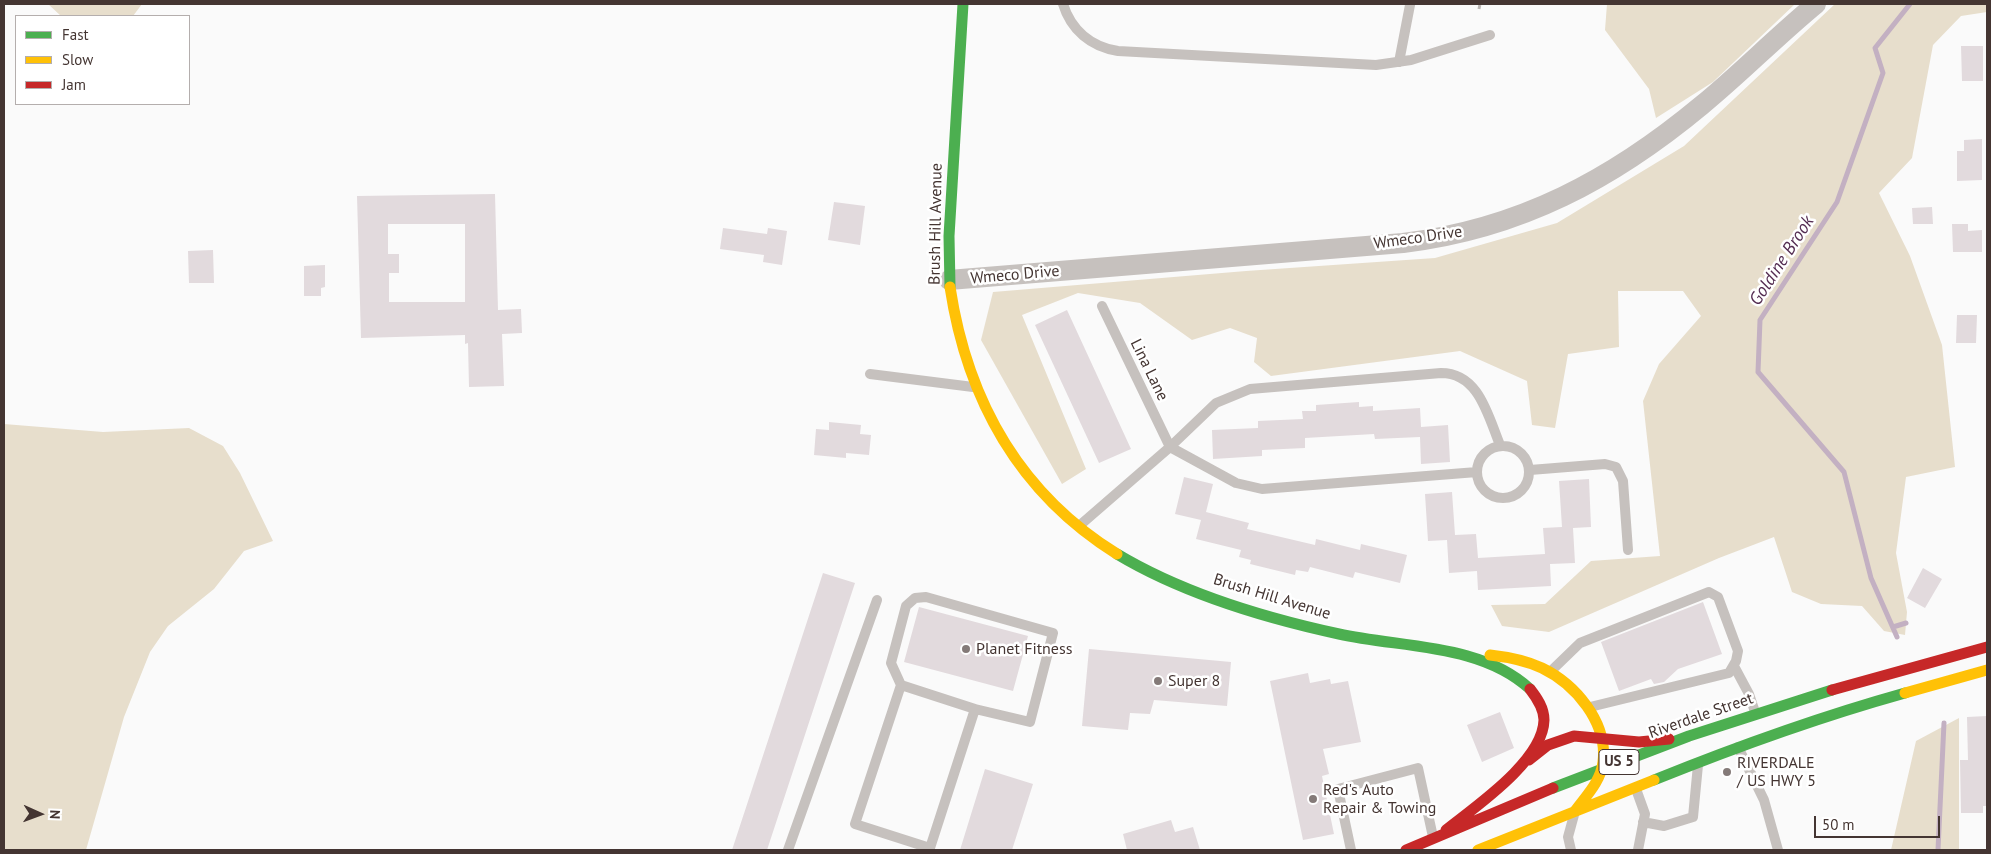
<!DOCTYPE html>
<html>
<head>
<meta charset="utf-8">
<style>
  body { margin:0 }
  #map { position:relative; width:1991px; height:854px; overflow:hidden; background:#fafafa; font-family:"PT Sans",sans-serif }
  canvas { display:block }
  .frame { position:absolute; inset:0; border:5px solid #443532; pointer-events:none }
  .legend { position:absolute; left:15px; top:15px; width:175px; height:90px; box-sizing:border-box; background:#fff; border:1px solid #b4aead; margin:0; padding:6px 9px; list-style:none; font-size:15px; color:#443532 }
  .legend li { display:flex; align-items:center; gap:10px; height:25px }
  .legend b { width:25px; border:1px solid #b4aead }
  .north { position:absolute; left:15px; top:789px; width:50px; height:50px; -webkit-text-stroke:4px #fff; paint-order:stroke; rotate:92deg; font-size:14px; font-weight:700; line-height:20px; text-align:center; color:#443532 }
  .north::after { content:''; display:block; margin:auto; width:18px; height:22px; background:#443532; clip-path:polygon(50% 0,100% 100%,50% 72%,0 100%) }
  .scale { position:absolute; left:1814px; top:816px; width:126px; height:22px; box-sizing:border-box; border:2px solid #443532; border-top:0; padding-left:6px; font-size:15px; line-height:18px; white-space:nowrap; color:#443532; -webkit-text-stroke:4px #fff; paint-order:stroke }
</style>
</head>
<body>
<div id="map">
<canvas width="1991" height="854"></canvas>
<div class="frame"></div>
<ul class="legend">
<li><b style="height:6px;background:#4caf50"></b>Fast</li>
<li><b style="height:6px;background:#ffc107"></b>Slow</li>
<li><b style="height:6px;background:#c62828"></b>Jam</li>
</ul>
<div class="north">N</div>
<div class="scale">50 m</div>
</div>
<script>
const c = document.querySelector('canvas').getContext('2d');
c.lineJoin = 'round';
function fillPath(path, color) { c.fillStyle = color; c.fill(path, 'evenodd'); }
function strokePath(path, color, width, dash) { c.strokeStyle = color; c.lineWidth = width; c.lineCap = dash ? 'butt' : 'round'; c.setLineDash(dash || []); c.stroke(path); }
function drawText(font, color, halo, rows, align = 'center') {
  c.font = font + ' "PT Sans",sans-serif'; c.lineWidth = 5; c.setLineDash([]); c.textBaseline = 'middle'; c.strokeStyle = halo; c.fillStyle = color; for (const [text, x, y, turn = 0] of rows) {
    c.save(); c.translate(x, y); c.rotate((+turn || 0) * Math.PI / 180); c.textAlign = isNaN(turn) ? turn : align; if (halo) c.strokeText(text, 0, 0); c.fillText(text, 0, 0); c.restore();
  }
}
fillPath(new Path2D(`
  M 48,4 L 142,4 L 133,16 L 61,16 Z
  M 1607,4 L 1795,4 L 1713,82 L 1656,118 L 1649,89 L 1605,30 Z
  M 1835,4 L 1987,4 L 1987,12 L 1961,16 L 1933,45 L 1912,158 L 1879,193 L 1910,256 L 1942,345 L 1955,467 L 1906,477 L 1896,553 L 1907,612 L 1905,635 L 1884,631 L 1862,606 L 1821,604 L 1792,592 L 1774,537 L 1719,558 L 1549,632 L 1502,626 L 1491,605 L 1545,604 L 1591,561 L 1660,556 L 1643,401 L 1659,364 L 1701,316 L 1683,291 L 1618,291 L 1619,347 L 1568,354 L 1555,428 L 1532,425 L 1527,381 L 1460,351 L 1271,376 L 1254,362 L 1257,338 L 1230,328 L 1192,340 L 1140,303 L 1078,293 L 1022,315 L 1086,469 L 1062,484 L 981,340 L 993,292 L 1246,271 L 1435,258 L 1557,223 L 1684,146 Z
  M 4,424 L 103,432 L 189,428 L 223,446 L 240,473 L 273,541 L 244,551 L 214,589 L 168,626 L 150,652 L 124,717 L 86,850 L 4,850 Z
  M 1959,718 L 1959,850 L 1891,850 L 1916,741 Z`), '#e7decc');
strokePath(new Path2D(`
  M 1893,627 L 1906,623
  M 1897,637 L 1871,578 L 1844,472 L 1758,372 L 1760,320 L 1837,202 L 1883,73 L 1875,48 L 1910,4
  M 1938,850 L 1944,723`), '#c3b0c2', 5);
fillPath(new Path2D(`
  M 1961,46 L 1983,46 L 1983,81 L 1962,81 Z
  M 1982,139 L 1982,180 L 1957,181 L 1957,151 L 1964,151 L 1964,140 Z
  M 495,194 L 498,310 L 521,309 L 522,333 L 502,334 L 504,386 L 469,387 L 468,343 L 465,344 L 465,335 L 361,338 L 357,196 ZM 388,224 L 465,224 L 465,302 L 389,302 L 389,273 L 399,273 L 399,254 L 388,254 Z
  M 834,202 L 865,206 L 860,245 L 828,240 Z
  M 1932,207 L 1933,224 L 1913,224 L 1912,208 Z
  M 1952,224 L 1968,224 L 1968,231 L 1982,230 L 1982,252 L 1953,252 Z
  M 723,228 L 767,234 L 768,228 L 787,231 L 782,265 L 763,262 L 764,255 L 720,249 Z
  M 213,250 L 214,283 L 189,283 L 188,251 Z
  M 325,265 L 325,287 L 321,288 L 321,296 L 304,296 L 304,266 Z
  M 1067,310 L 1131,449 L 1099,463 L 1035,325 Z
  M 1957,315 L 1977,315 L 1976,343 L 1956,343 Z
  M 1359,402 L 1359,407 L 1373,406 L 1373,411 L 1420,408 L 1421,427 L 1448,425 L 1450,462 L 1421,464 L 1420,437 L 1375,439 L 1374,434 L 1305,438 L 1305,448 L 1262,450 L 1262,456 L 1213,459 L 1212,430 L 1258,428 L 1258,421 L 1303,419 L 1302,411 L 1316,411 L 1316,405 Z
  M 829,422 L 861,425 L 860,434 L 871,435 L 869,455 L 846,453 L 846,458 L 814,455 L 816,429 L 829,430 Z
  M 1184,477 L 1213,484 L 1206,512 L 1249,523 L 1247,529 L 1315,545 L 1316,539 L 1360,550 L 1361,544 L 1407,555 L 1400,583 L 1355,572 L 1353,578 L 1310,567 L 1308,572 L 1296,570 L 1295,575 L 1250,564 L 1251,560 L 1239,557 L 1241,550 L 1196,539 L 1201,520 L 1175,514 Z
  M 1589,479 L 1591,527 L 1573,528 L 1575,563 L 1550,564 L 1551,586 L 1478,590 L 1477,571 L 1449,573 L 1447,540 L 1428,541 L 1425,494 L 1452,492 L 1455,535 L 1476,534 L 1478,558 L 1545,554 L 1543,528 L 1562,527 L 1559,481 Z
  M 1923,568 L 1942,579 L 1925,608 L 1907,598 Z
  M 823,573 L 855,583 L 767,850 L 732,850 Z
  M 1703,602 L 1722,654 L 1678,669 L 1664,682 L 1654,684 L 1651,679 L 1619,691 L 1601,642 Z
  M 919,607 L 1028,636 L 1013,691 L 904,662 Z
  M 1089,649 L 1231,662 L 1227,706 L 1154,700 L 1150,714 L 1130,713 L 1128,730 L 1082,726 Z
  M 1308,673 L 1310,683 L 1330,679 L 1331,684 L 1348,681 L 1361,742 L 1323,749 L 1329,774 L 1322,776 L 1334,834 L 1303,840 L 1270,681 Z
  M 1500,712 L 1514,748 L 1482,762 L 1467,725 Z
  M 1987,716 L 1987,806 L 1983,806 L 1983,813 L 1961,813 L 1960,760 L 1968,760 L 1967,717 Z
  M 985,769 L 1033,784 L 1012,850 L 960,850 Z
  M 1171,820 L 1175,832 L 1193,827 L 1200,850 L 1127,850 L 1123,834 Z`), '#e2dadd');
strokePath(new Path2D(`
  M 1479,9 L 1480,4`), '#bab6b4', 3, [4, 2.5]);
strokePath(new Path2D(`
  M 1063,4 C 1071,30 1091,47 1118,51 L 1376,65 L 1411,60 L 1490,35
  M 1399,62 L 1410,5
  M 870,374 L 973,387
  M1477 472a26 26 0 1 1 52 0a26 26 0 1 1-52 0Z
  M 1530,470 L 1605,464 L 1616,467 L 1623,481 L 1628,550
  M 1477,472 L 1262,489 L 1236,483 L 1170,447 L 1216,403 L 1250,389 L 1441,373 C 1479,373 1488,416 1500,445
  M 1079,526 L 1170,447 L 1102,306
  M 1734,666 L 1749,694 L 1755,712
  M 1550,672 L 1580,643 L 1709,592 L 1718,597 L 1738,651 L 1736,661 L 1729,673 L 1590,707
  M 901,685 L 975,709
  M 1738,747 L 1764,800 L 1778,850
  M 1636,789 L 1645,814 L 1638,850
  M 1643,822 L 1664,826 L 1693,817 L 1698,765
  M 788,850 L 877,600
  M 929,850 L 930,848 L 975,709 L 1030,722 L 1053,633 L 926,597 L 915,598 L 906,606 L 891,663 L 901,685 L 855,824 L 930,848
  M 1351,850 L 1338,789 L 1418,768 L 1433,837
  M 1571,850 L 1568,837 L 1574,815`), '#c6c1be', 10);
strokePath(new Path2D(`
  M 949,280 L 1403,243 C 1520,229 1613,179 1702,105 C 1741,73 1777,36 1816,4`), '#c6c1be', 20);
strokePath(new Path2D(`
  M 950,287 L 949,236 L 963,4
  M 1117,554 C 1182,593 1265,618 1339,634 C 1401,648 1480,643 1530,689
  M 1654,780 C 1736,747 1819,717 1905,693
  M 1553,788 L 1689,736 L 1832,690`), '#4caf50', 11);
strokePath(new Path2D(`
  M 950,287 C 967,399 1019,493 1117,554
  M 1490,655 C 1508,657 1525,660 1542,668 C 1575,684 1608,722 1603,762 C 1601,781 1586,796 1575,811
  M 1905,693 L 1987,670
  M 1478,850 L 1654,780`), '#ffc107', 11);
strokePath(new Path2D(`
  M 1832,690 L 1987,647
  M 1529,760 L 1548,745 L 1574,736 L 1639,742 L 1669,739
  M 1446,830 C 1476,806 1543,761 1544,720 C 1544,708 1537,698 1530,689
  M 1406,850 L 1553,788`), '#c62828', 11);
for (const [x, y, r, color] of [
  [966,649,5,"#847a78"],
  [1158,681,5,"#847a78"],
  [1727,772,5,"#847a78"],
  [1313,799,5,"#847a78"]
]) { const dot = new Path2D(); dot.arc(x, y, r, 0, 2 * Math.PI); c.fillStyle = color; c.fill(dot); strokePath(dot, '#fff', 2); }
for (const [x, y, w] of [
  [1619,762,40]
]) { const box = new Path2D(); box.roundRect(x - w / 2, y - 12.5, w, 25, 4); c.fillStyle = '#fff'; c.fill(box); strokePath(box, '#443532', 1); }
drawText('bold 15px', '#443532', null, [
  ["US 5",1619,762]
]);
drawText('16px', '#443532', '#fff', [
  ["Brush Hill Avenue",936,224,-89],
  ["Wmeco Drive",1418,238,-8],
  ["Wmeco Drive",1015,275,-5],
  ["Lina Lane",1149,370,64],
  ["Brush Hill Avenue",1272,597,17],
  ["Riverdale Street",1701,716,-19]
]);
drawText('16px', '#443532', '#fff', [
  ["Planet Fitness",976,649],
  ["Super 8",1168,681],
  ["RIVERDALE",1737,763],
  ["/ US HWY 5",1737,781],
  ["Red's Auto",1323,790],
  ["Repair & Towing",1323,808]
], 'left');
drawText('italic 18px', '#542d52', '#fff', [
  ["Goldine Brook",1782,261,-57]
]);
</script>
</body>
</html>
